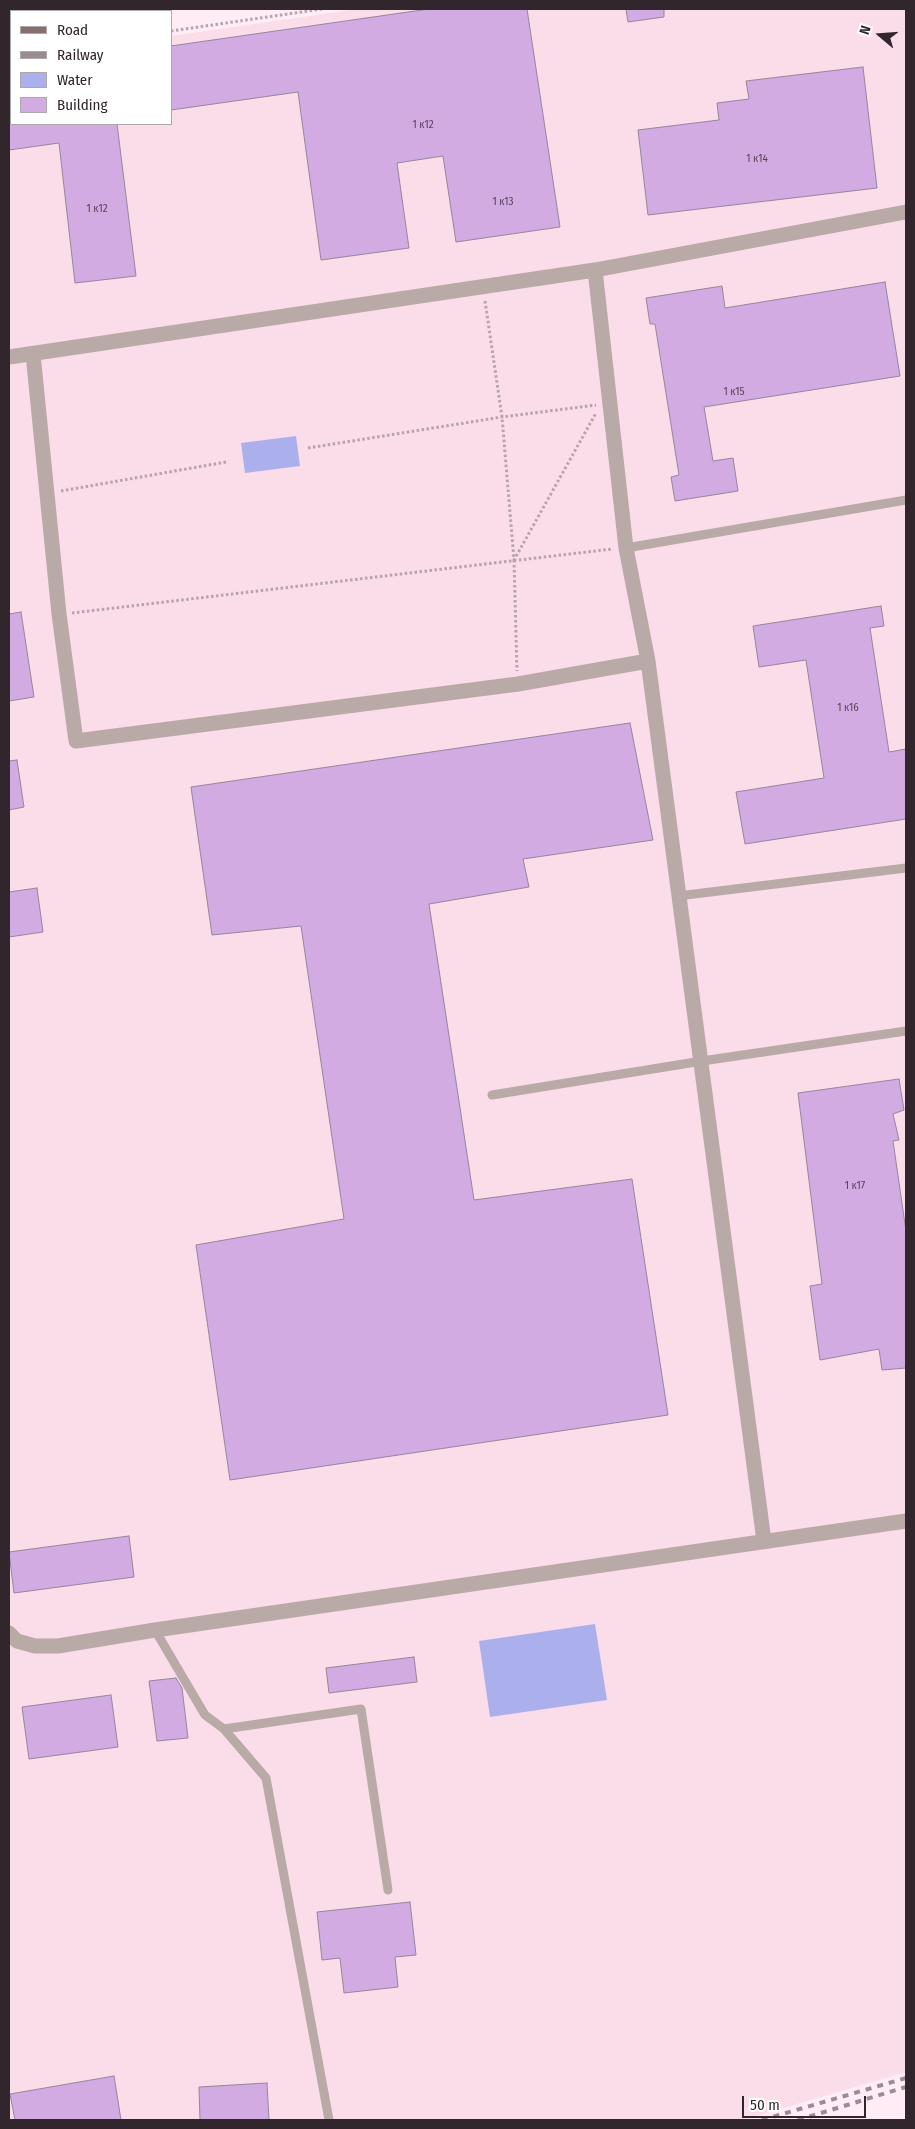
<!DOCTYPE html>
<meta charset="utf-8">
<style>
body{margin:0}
#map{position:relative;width:915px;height:2129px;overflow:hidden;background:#ffecf4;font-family:"Fira Sans Condensed",sans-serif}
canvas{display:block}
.frame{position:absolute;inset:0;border:10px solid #31262b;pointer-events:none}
.legend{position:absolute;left:10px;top:10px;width:162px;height:115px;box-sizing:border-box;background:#fff;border:1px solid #ada8aa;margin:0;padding:6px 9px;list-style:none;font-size:15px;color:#31262b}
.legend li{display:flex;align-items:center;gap:10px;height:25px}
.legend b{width:25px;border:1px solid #ada8aa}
.north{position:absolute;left:855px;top:10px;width:50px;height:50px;-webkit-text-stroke:4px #fff;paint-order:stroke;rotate:288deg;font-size:14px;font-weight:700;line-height:20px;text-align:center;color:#31262b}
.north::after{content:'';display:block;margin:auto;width:18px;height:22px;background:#31262b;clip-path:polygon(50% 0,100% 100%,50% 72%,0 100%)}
.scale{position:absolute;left:742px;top:2096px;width:124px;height:22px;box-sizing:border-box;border:2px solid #31262b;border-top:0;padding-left:6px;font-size:15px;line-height:18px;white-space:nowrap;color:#31262b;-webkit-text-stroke:4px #fff;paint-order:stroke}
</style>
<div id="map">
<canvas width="915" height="2129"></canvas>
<div class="frame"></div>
<ul class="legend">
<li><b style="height:6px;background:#886e6c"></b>Road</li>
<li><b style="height:6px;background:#9b8c92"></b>Railway</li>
<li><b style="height:14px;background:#abb0ed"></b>Water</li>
<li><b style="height:14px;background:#d1abe2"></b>Building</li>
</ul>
<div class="north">N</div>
<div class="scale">50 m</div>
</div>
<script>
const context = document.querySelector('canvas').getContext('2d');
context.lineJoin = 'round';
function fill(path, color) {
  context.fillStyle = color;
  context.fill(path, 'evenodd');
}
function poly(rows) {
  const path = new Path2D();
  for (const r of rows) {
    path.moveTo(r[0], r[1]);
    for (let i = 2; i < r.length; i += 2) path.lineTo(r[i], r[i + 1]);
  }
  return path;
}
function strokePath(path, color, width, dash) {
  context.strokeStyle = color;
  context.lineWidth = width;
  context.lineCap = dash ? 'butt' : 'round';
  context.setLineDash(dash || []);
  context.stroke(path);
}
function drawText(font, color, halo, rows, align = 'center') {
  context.font = font + ' "Fira Sans Condensed",sans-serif';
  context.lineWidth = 4.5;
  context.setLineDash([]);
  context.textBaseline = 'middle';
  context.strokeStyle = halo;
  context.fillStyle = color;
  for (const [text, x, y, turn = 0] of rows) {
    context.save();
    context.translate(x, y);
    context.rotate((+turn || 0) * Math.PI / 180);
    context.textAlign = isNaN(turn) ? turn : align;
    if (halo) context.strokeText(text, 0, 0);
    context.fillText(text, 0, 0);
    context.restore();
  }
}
const built = poly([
 [358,9,906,9,906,2072,742,2120,9,2120,9,59,11,59,11,124,171,124,171,36]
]);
const water = poly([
 [296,436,300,466,245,473,241,443],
 [595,1624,607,1700,490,1717,479,1641]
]);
const building = poly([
 [429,9,527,9,560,227,456,242,443,156,397,163,409,248,321,260,298,92,171,110,171,46,429,9],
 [626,9,664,9,664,17,628,22,626,9],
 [863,67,877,188,648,215,638,130,719,120,717,103,749,99,746,81,863,67],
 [9,124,117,124,136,276,75,283,59,143,9,150,9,124],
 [885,282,900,376,704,407,713,461,733,458,738,491,675,501,671,477,679,475,655,324,650,324,646,298,722,286,725,308,885,282],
 [881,606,884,626,870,628,889,752,906,749,906,819,745,844,736,792,824,778,806,660,759,667,753,626,881,606],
 [21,612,34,697,9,701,9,614,21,612],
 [630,723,653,840,523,859,529,887,429,904,474,1200,632,1179,668,1415,230,1480,196,1245,344,1219,301,926,212,935,191,787,630,723],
 [17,760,24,807,9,810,9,761,17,760],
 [37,888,43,932,9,937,9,892,37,888],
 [899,1079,904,1110,893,1114,899,1140,893,1141,906,1231,906,1368,882,1370,879,1349,820,1360,810,1286,822,1284,798,1093,899,1079],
 [129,1536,134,1577,14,1593,9,1552,129,1536],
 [414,1657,417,1682,329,1693,326,1668,414,1657],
 [176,1678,182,1688,188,1738,157,1741,149,1681,176,1678],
 [111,1695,118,1747,29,1759,22,1707,111,1695],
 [410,1902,416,1955,395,1957,398,1987,344,1993,340,1958,322,1960,317,1912,410,1902],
 [114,2076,121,2120,15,2120,10,2094,114,2076],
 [267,2083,269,2120,200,2120,199,2087,267,2083]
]);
const path = poly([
 [171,31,322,9],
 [9,54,11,54],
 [485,301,502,417,514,560,596,413],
 [308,448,502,417,596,405],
 [61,491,226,462],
 [514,560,517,671],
 [72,613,612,549]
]);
const service = poly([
 [626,548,906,500],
 [678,896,906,868],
 [492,1095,702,1061,906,1031],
 [155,1630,205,1715,224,1729,361,1709,388,1890],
 [224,1729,266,1778,329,2120]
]);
const minor = poly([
 [595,270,626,548,648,661,764,1541],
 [33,354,59,614,76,741,518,684,648,661],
 [9,357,595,270,906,212],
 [9,1633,17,1641,35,1646,58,1646,155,1630,906,1521]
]);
const primary = poly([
 [106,11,124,9],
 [9,25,11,24]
]);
const rail = poly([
 [762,2120,906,2078],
 [798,2120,906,2087]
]);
const numberNames = [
 ["1 к12",423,125],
 ["1 к14",757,159],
 ["1 к13",503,202],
 ["1 к12",97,209],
 ["1 к15",734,392],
 ["1 к16",848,708],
 ["1 к17",855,1186]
];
fill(built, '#fbdce9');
fill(water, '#abb0ed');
fill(building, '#d1abe2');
strokePath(building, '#96869d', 1);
strokePath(path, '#b5a5ab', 3, [2.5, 2.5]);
strokePath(service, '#b9aaa8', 9);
strokePath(minor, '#b9aaa8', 15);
strokePath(primary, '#886e6c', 15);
strokePath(rail, '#9b8c92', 4, [6, 6]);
drawText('11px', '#594759', null, numberNames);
</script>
